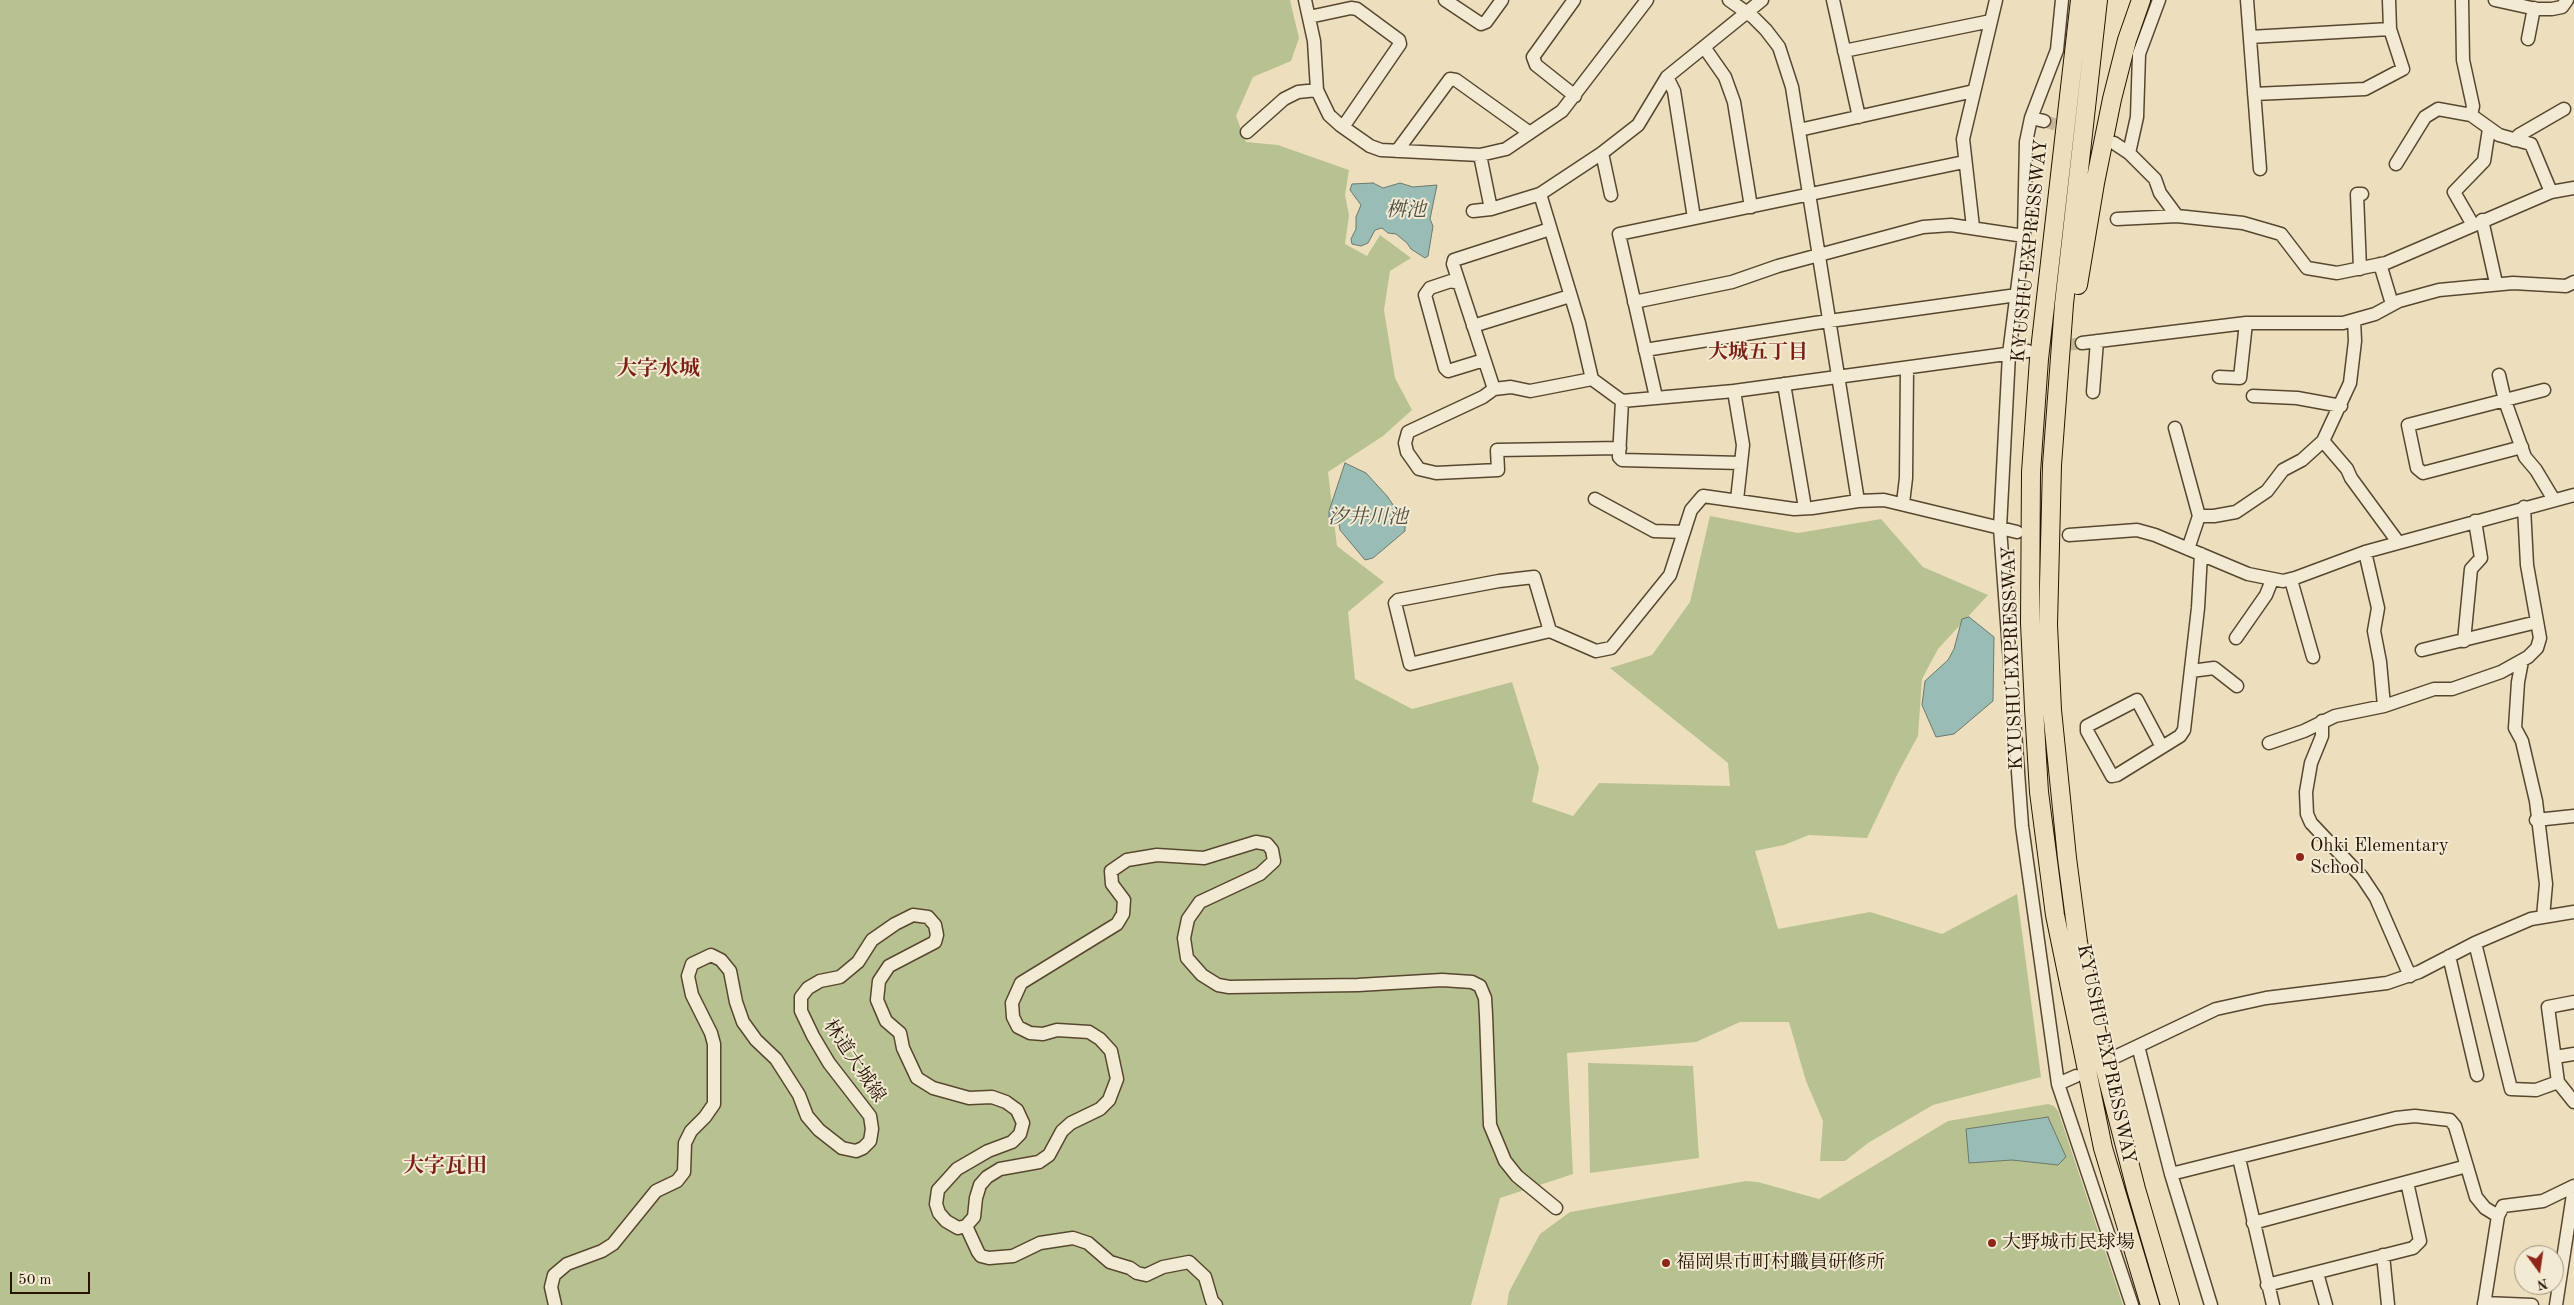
<!DOCTYPE html>
<meta charset="utf-8">
<style>
body{margin:0}
#map{position:relative;width:2574px;height:1305px;overflow:hidden;background:#eddfbd;font-family:"Old Standard TT",serif}
canvas{display:block}
.north{position:absolute;left:2514px;top:1245px;width:50px;height:50px;box-sizing:border-box;background:#f3ead4;border:1px solid #a19480;border-radius:50%;rotate:166deg;font-size:14px;font-weight:700;line-height:20px;text-align:center;color:#261401}
.north::after{content:'';display:block;margin:auto;width:18px;height:22px;background:#8f2418;clip-path:polygon(50% 0,100% 100%,50% 72%,0 100%)}
.scale{position:absolute;left:10px;top:1272px;width:80px;height:22px;box-sizing:border-box;border:2px solid #261401;border-top:0;padding-left:6px;font-size:15px;line-height:18px;white-space:nowrap;color:#261401;-webkit-text-stroke:4px #f3ead4;paint-order:stroke}
</style>
<div id="map">
<canvas width="2574" height="1305"></canvas>
<div class="north">N</div>
<div class="scale">50 m</div>
</div>
<script>
const context = document.querySelector('canvas').getContext('2d');
context.lineJoin = 'round';
function fill(path, color) {
  context.fillStyle = color;
  context.fill(path, 'evenodd');
}
function poly(rows) {
  const path = new Path2D();
  for (const r of rows) {
    path.moveTo(r[0], r[1]);
    for (let i = 2; i < r.length; i += 2) path.lineTo(r[i], r[i + 1]);
  }
  return path;
}
function strokePath(path, color, width, dash) {
  context.strokeStyle = color;
  context.lineWidth = width;
  context.lineCap = dash ? 'butt' : 'round';
  context.setLineDash(dash || []);
  context.stroke(path);
}
function drawText(font, color, halo, rows, align = 'center') {
  context.font = font + ' "Old Standard TT","Noto Serif JP",serif';
  context.lineWidth = 4;
  context.setLineDash([]);
  context.textBaseline = 'middle';
  context.strokeStyle = halo;
  context.fillStyle = color;
  for (const [text, x, y, turn = 0] of rows) {
    context.save();
    context.translate(x, y);
    context.rotate((+turn || 0) * Math.PI / 180);
    context.textAlign = isNaN(turn) ? turn : align;
    if (halo) context.strokeText(text, 0, 0);
    context.fillText(text, 0, 0);
    context.restore();
  }
}
const green = poly([
 [0,0,1290,0,1299,38,1291,61,1253,77,1236,116,1246,142,1278,145,1349,170,1345,195,1349,215,1345,244,1367,256,1380,235,1411,258,1390,271,1384,310,1395,378,1412,410,1383,436,1328,472,1337,546,1384,582,1348,612,1355,679,1412,709,1512,682,1539,768,1532,802,1573,816,1599,783,1730,786,1728,763,1610,668,1652,655,1690,602,1710,516,1798,533,1881,519,1923,567,1988,595,1938,649,1922,679,1918,736,1898,773,1867,838,1809,835,1784,845,1755,851,1778,929,1870,912,1942,934,2017,894,2041,1077,1933,1105,1868,1143,1845,1161,1820,1161,1823,1121,1806,1081,1789,1022,1740,1022,1696,1042,1567,1053,1573,1174,1500,1198,1471,1305,0,1305],
 [1588,1063,1693,1066,1699,1158,1590,1173],
 [2048,1104,2054,1106,2058,1111,2123,1305,1507,1305,1509,1292,1540,1234,1570,1212,1746,1181,1758,1182,1819,1199,1948,1121]
]);
const water = poly([
 [1373,183,1383,188,1400,183,1413,187,1437,185,1430,219,1433,226,1428,256,1425,258,1411,249,1407,243,1396,234,1388,233,1382,228,1375,230,1368,243,1361,246,1352,244,1351,239,1356,229,1356,217,1361,205,1350,190,1352,184,1373,183],
 [1345,463,1366,473,1387,496,1405,522,1405,531,1373,558,1365,560,1340,530,1339,524,1329,520,1329,511,1345,463],
 [1969,617,1994,637,1993,701,1954,734,1936,737,1922,705,1925,681,1948,660,1954,649,1962,619,1969,617],
 [2048,1117,2066,1157,2058,1165,2012,1160,1969,1163,1966,1129,2048,1117]
]);
const minorTunnel = poly([
 [2044,121,2111,142],
 [2033,350,2082,343]
]);
const minor = poly([
 [1305,0,1314,41,1317,90,1329,115,1340,125,1370,146,1381,150,1480,155,1506,149,1562,111,1647,0],
 [1445,0,1481,24,1486,22,1502,0],
 [1574,0,1533,57,1536,65,1575,96],
 [1729,0,1753,17,1766,30,1779,47,1792,87,1858,501],
 [1833,0,1859,117],
 [2062,0,2057,50,2031,118,2026,142,2024,236,2009,354,2000,528,2022,826,2058,1084,2132,1305],
 [2247,0,2260,169],
 [2462,0,2463,60,2473,106,2471,115],
 [2495,0,2536,9,2552,9,2562,7,2567,0],
 [1309,17,1351,8,1357,9,1399,40,1400,44,1343,127],
 [2250,37,2390,29],
 [2528,39,2534,8],
 [1704,47,1725,77,1734,102,1751,207],
 [1844,51,1991,21],
 [1667,77,1674,91,1694,218],
 [2254,94,2365,89,2403,69,2390,29,2389,0],
 [2031,118,2044,121],
 [1799,130,1974,91],
 [1247,132,1284,99,1298,92,1317,90],
 [2514,140,2519,135,2564,109],
 [2114,143,2129,153,2155,179,2160,193,2177,216,2243,223,2281,234,2307,268,2337,273,2386,263,2551,192,2574,188],
 [1397,151,1450,79,1456,80,1530,133],
 [1602,153,1611,195],
 [2129,153,2137,117,2139,54,2159,0],
 [1480,155,1491,209],
 [2396,164,2425,117,2438,109,2471,115,2499,135,2531,144,2551,192],
 [1540,194,1579,323,1592,379,1622,401,1734,391,2028,351],
 [1473,211,1491,209,1540,194,1602,153,1638,125,1667,77,1762,0],
 [2117,219,2177,216],
 [2482,220,2496,283],
 [2473,225,2454,192,2484,161,2489,129],
 [1973,227,1963,139,1996,0],
 [2380,264,2392,304],
 [2360,269,2357,194,2362,194],
 [1458,283,1451,281,1430,288,1425,295,1445,368,1448,371,1484,360],
 [1634,302,1732,282,1778,266,1923,227,1951,225,2024,236],
 [1473,326,1570,296],
 [2082,343,2246,323,2343,323,2375,314,2399,301,2439,290,2513,283,2566,286,2574,282],
 [1645,350,1815,323,2017,295],
 [2499,375,2505,401,2525,457,2536,470,2554,500],
 [2219,377,2240,378,2246,323],
 [1592,379,1530,391,1511,387,1494,389,1483,397,1408,432,1405,443,1407,452,1419,469,1436,473,1498,470,1497,450,1620,448],
 [1784,384,1805,508],
 [1494,389,1453,264,1454,260,1550,229],
 [1734,391,1743,445,1737,500],
 [2093,392,2097,341],
 [2253,396,2297,398,2341,406],
 [1656,397,1619,234,1964,162],
 [1622,401,1619,457,1622,460,1741,463],
 [2175,428,2199,516,2188,549],
 [2323,441,2347,469,2351,478,2398,542],
 [2522,447,2423,473,2417,468,2408,425,2544,390],
 [1595,499,1654,531,1684,532],
 [1903,503,1906,478,1907,368],
 [2199,516,2214,516,2236,512,2267,491,2283,470,2302,460,2323,441,2350,383,2355,341,2354,320],
 [2069,535,2137,530,2155,535,2248,574,2283,581,2295,578,2365,552,2574,495],
 [2365,552,2378,608,2374,631,2380,662,2384,706],
 [2291,580,2313,657],
 [1550,631,1534,577,1499,581,1398,600,1395,603,1410,664,1550,631,1596,651,1611,648,1670,575,1691,510,1703,496,1794,509,1812,508,1858,501,1884,500,2017,532],
 [2236,638,2266,595,2272,580],
 [2464,641,2471,569,2481,558,2475,521],
 [2422,650,2537,622],
 [2522,661,2518,682,2515,728,2522,741,2536,801,2546,884,2543,917],
 [2191,671,2214,668,2237,686],
 [2322,721,2322,736,2311,763,2306,792,2307,814,2311,823,2362,877,2376,898,2410,976],
 [2269,743,2304,731,2335,716,2384,706,2434,689,2452,689,2501,672,2528,657,2537,648,2540,638,2527,565,2524,507],
 [2162,747,2137,700,2087,726,2087,731,2112,776,2117,775,2180,736,2184,730,2198,608,2201,554],
 [2536,820,2574,816],
 [2475,943,2511,1089,2536,1090,2558,1082],
 [2449,956,2477,1075],
 [2574,1002,2548,1007,2558,1082,2574,1102],
 [2138,1046,2171,1174,2211,1305],
 [2117,1056,2216,1009,2266,998,2387,983,2419,972,2475,943,2531,919,2574,912],
 [2555,1057,2574,1054],
 [2058,1084,2076,1076],
 [2239,1158,2273,1305],
 [2171,1174,2396,1118,2415,1116,2450,1120,2455,1126,2476,1197,2485,1208,2498,1216],
 [2253,1223,2467,1166],
 [966,1226,978,1252,981,1256,989,1258,1013,1256,1040,1243,1073,1238,1088,1243,1110,1262,1130,1268,1137,1273,1146,1275,1163,1267,1189,1262,1205,1277,1212,1301,1216,1305],
 [2383,1255,2388,1305],
 [2317,1273,2326,1305],
 [2267,1285,2413,1248,2420,1241,2407,1182],
 [2484,1303,2532,1305],
 [555,1305,551,1287,554,1275,567,1264,602,1251,613,1244,656,1191,677,1181,684,1172,685,1143,691,1131,705,1117,714,1104,714,1044,711,1033,692,995,688,976,692,964,711,955,721,960,730,971,736,1002,743,1022,756,1040,776,1059,799,1095,807,1116,819,1130,842,1148,856,1151,863,1148,870,1141,872,1129,870,1116,829,1063,813,1036,801,1011,801,997,808,988,820,981,840,977,858,962,872,940,895,924,913,915,928,917,935,925,937,935,935,942,889,966,879,981,877,1000,886,1021,900,1033,903,1048,917,1078,933,1088,969,1098,992,1097,1006,1102,1017,1110,1023,1123,1020,1134,1012,1142,988,1151,957,1169,938,1190,936,1204,939,1213,946,1221,958,1228,966,1226,974,1217,976,1198,980,1185,987,1177,1000,1169,1039,1162,1049,1155,1062,1131,1071,1123,1100,1109,1109,1100,1117,1079,1111,1051,1100,1039,1089,1032,1057,1030,1043,1034,1030,1033,1018,1027,1013,1017,1012,1003,1021,983,1117,924,1123,914,1124,900,1112,884,1111,871,1127,860,1157,855,1204,858,1256,842,1267,844,1272,850,1274,861,1260,874,1200,902,1188,919,1184,938,1187,958,1202,975,1218,985,1229,987,1358,985,1442,980,1472,982,1480,986,1485,998,1486,1015,1490,1125,1505,1161,1517,1176,1556,1208],
 [2484,1305,2498,1216,2503,1206,2543,1201,2574,1186],
 [2556,1305,2574,1188]
]);
const highway = poly([
 [2080,0,2039,359,2031,472,2030,623,2034,708,2039,792,2055,915,2103,1148,2150,1305],
 [2098,0,2064,304,2052,465,2048,625,2052,710,2067,858,2078,942,2101,1053,2136,1189,2170,1305],
 [2078,285,2095,183,2112,99,2127,40,2141,0]
]);
const markers = [
 [2300,857,5,"#8f2418"],
 [1992,1243,5,"#8f2418"],
 [1666,1263,5,"#8f2418"]
];
const streetNames = [
 ["KYUSHU EXPRESSWAY",2030,251,-84],
 ["KYUSHU EXPRESSWAY",2013,658,-92],
 ["KYUSHU EXPRESSWAY",2106,1054,78],
 ["林道大城線",854,1061,56]
];
const poiNames = [
 ["Ohki Elementary",2310,846],
 ["School",2310,868],
 ["大野城市民球場",2002,1243],
 ["福岡県市町村職員研修所",1676,1263]
];
const waterNames = [
 ["桝池",1406,211],
 ["汐井川池",1368,518]
];
const neighbourhoodNames = [
 ["大城五丁目",1758,353]
];
const quarterNames = [
 ["大字水城",658,369],
 ["大字瓦田",445,1166]
];
fill(green, '#b8c291');
fill(water, '#99bcb5');
strokePath(water, '#6b796d', 1);
strokePath(minorTunnel, '#c5b697', 12, [12, 6]);
strokePath(minor, '#584730', 15);
strokePath(highway, '#261401', 20);
strokePath(minor, '#f3ead4', 12);
strokePath(highway, '#eddfbd', 18);
for (const [x, y, r, color] of markers) {
  const dot = new Path2D();
  dot.arc(x, y, r, 0, 2 * Math.PI);
  context.fillStyle = color;
  context.fill(dot);
  strokePath(dot, '#f3ead4', 2);
}
drawText('19px', '#261401', '#f3ead4', streetNames);
drawText('19px', '#261401', '#f3ead4', poiNames, 'left');
drawText('italic 20px', '#4e4f40', '#f3ead4', waterNames);
drawText('bold 20px', '#7a1f14', '#f3ead4', neighbourhoodNames);
drawText('bold 21px', '#7a1f14', '#f3ead4', quarterNames);
</script>
